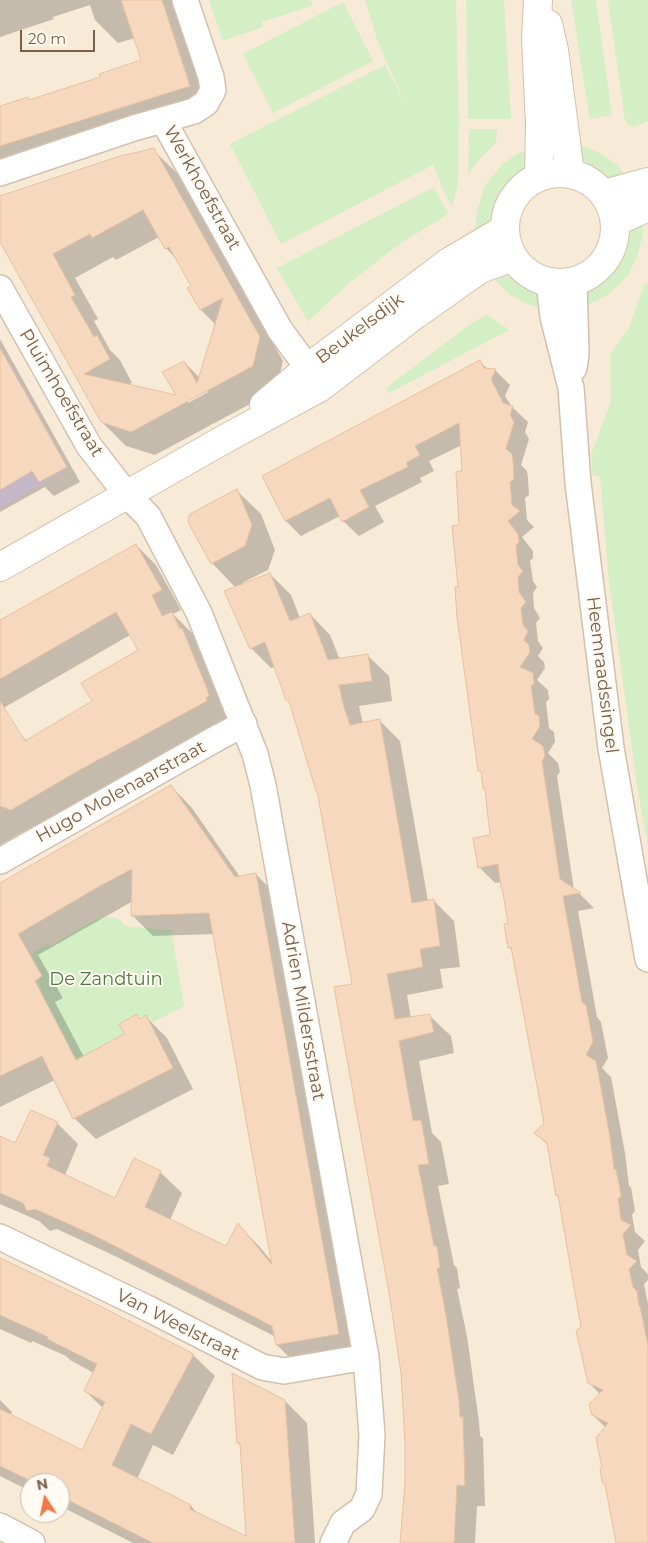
<!DOCTYPE html>
<style>
body{margin:0}
#map{position:relative;width:648px;height:1543px;overflow:hidden;background:#fef8ea;font-family:Montserrat,sans-serif}
canvas{display:block}
.north{position:absolute;left:20px;top:1473px;width:50px;height:50px;box-sizing:border-box;background:#fffbf2;border:1px solid #cbbdaf;border-radius:50%;rotate:349deg;font-size:14px;font-weight:700;line-height:20px;text-align:center;color:#7c5f4a}
.north::after{content:'';display:block;margin:auto;width:18px;height:22px;background:#f17746;clip-path:polygon(50% 0,100% 100%,50% 72%,0 100%)}
.scale{position:absolute;left:20px;top:30px;width:75px;height:22px;box-sizing:border-box;border:2px solid #7c5f4a;border-top:0;padding-left:6px;font-size:15px;line-height:18px;white-space:nowrap;color:#7c5f4a;-webkit-text-stroke:4px #fffbf2;paint-order:stroke}
</style>
<div id="map">
<canvas width="648" height="1543"></canvas>
<div class="north">N</div>
<div class="scale">20 m</div>
</div>
<script>
const context = document.querySelector('canvas').getContext('2d');
context.lineJoin = 'round';
function fill(path, color) {
  context.fillStyle = color;
  context.fill(path, 'evenodd');
}
function poly(rows) {
  const path = new Path2D();
  for (const r of rows) {
    if (r.length === 3) {
      path.moveTo(r[0] + r[2], r[1]);
      path.arc(r[0], r[1], r[2], 0, 2 * Math.PI);
      continue;
    }
    path.moveTo(r[0], r[1]);
    for (let i = 2; i < r.length; i += 2) path.lineTo(r[i], r[i + 1]);
  }
  return path;
}
function strokePath(path, color, width, dash) {
  context.strokeStyle = color;
  context.lineWidth = width;
  context.lineCap = dash ? 'butt' : 'round';
  context.setLineDash(dash || []);
  context.stroke(path);
}
function drawText(font, color, halo, rows, align = 'center') {
  context.font = font + ' Montserrat,sans-serif';
  context.lineWidth = 4;
  context.setLineDash([]);
  context.textBaseline = 'middle';
  context.strokeStyle = halo;
  context.fillStyle = color;
  for (const [text, x, y, turn = 0] of rows) {
    context.save();
    context.translate(x, y);
    context.rotate((+turn || 0) * Math.PI / 180);
    context.textAlign = isNaN(turn) ? turn : align;
    if (halo) context.strokeText(text, 0, 0);
    context.fillText(text, 0, 0);
    context.restore();
  }
}
const residential = poly([
 [0,0,648,0,648,1543,0,1543],
 [30,1483,60,1483,60,1513,30,1513]
]);
const education = poly([
 [0,345,69,468,0,508]
]);
const green = poly([
 [209,0,311,0,312,6,262,22,263,27,223,41],
 [365,0,456,0,459,119,458,184,452,207,440,184,441,183,433,165,281,244,230,144,385,65,407,108,378,42],
 [466,0,504,0,511,119,468,119],
 [571,0,596,0,612,115,590,119],
 [608,0,648,0,648,121,634,127,628,124,625,120],
 [343,2,373,61,273,113,243,54],
 [469,129,497,129,496,143,484,154,468,174],
 [580,145,602,154,618,166,628,178,611,179,595,172,583,159,579,151],
 [532,147,526,166,510,184,502,195,491,220,486,226,475,233,477,210,483,192,487,183,502,165,517,154],
 [434,187,448,214,398,245,349,283,308,321,277,268],
 [643,223,643,234,638,254,628,275,609,294,586,306,585,299,588,292,610,268,628,234,634,227],
 [501,275,515,278,528,285,540,298,542,309,527,304,509,294,492,277],
 [648,283,648,846,637,785,609,581,600,477,593,476,591,455,611,401,610,355,629,328,644,285],
 [487,315,509,330,389,393,385,389,469,325],
 [109,917,120,919,123,924,130,927,171,930,184,1006,124,1037,122,1035,101,1046,105,1055,80,1068,42,993,39,979,43,976,31,954,48,944,50,946,97,919]
]);
const shadow = poly([
 [0,0,176,0,212,109,0,179,0,108,30,101,102,78,143,61,135,38,118,43,95,20,90,5,53,17,54,19,0,37],
 [153,150,177,173,283,361,276,390,155,455,126,446,102,422,0,239,0,198],
 [159,237,166,248,179,262,193,286,201,310,216,325,200,378,184,362,179,397,127,385,132,383,120,360,110,350,94,321,98,319,75,278,113,257,116,260],
 [207,390,208,392,188,403,188,400],
 [0,339,80,482,54,496,45,487,0,512],
 [480,362,488,369,495,370,510,385,505,396,512,407,528,422,525,432,529,439,521,465,527,471,528,478,529,495,525,498,527,520,534,527,522,537,533,551,533,558,530,561,533,581,537,587,533,593,534,608,540,618,536,623,538,641,543,648,538,656,544,662,545,668,537,680,548,690,549,699,546,702,549,728,554,732,555,742,548,753,558,763,560,772,557,776,574,890,580,894,594,908,578,911,597,1017,601,1022,608,1058,602,1068,611,1077,625,1153,629,1186,631,1187,635,1211,632,1215,635,1232,645,1241,638,1250,641,1267,648,1274,648,1280,644,1284,648,1304,648,1543,617,1543,603,1469,606,1428,593,1415,600,1394,589,1383,582,1327,560,1198,557,1195,549,1146,536,1133,545,1124,513,951,509,947,509,924,501,882,495,883,479,867,492,836,486,790,482,773,480,770,459,588,464,473,462,445,429,461,434,471,420,478,422,482,375,506,384,522,359,536,343,521,340,516,301,536,286,521,264,477],
 [237,491,261,514,275,550,268,570,242,583,243,585,270,574,291,595,300,618,310,614,330,635,340,660,368,656,389,676,392,701,359,706,363,724,380,721,400,741,428,901,433,900,454,921,460,967,440,969,443,988,407,995,411,1018,430,1016,451,1036,454,1053,419,1061,432,1133,441,1142,449,1184,438,1186,454,1265,457,1268,460,1288,457,1289,467,1336,479,1422,480,1436,483,1438,485,1506,477,1506,475,1543,401,1543,406,1483,406,1442,402,1373,353,985,319,793,317,791,291,703,287,699,275,667,271,668,251,648,236,588,212,563],
 [136,545,156,565,181,610,173,614,192,633,206,661,228,716,225,718,226,721,123,777,121,777,32,829,30,828,0,845,0,743,18,732,27,741,94,702,139,651,130,635,0,710,0,621],
 [171,786,192,808,240,877,256,874,277,896,360,1355,298,1366,277,1345,276,1337,117,1257,57,1229,50,1231,39,1221,0,1204,0,1138,16,1144,57,1123,78,1144,65,1175,115,1200,160,1172,182,1193,170,1220,226,1247,238,1225,259,1246,273,1263,214,934,153,936,132,915,133,901,38,955,63,998,55,1002,84,1057,126,1035,137,1016,141,1019,146,1017,167,1038,193,1089,96,1139,74,1118,55,1080,0,1107,0,884],
 [0,1260,193,1355,215,1376,173,1455,153,1445,137,1479,191,1506,198,1514,248,1538,241,1446,238,1443,285,1401,307,1423,315,1543,133,1543,60,1506,60,1483,30,1483,30,1491,0,1476,0,1400,12,1412,10,1416,83,1452,103,1408,85,1391,94,1373,70,1360,66,1356,32,1341,31,1343,29,1342,0,1329]
]);
const building = poly([
 [121,0,162,0,190,86,0,146,0,106,28,97,29,100,100,77,99,74,141,60,121,0],
 [154,148,260,337,253,366,131,432,101,422,0,242,0,196,126,154,126,155,154,148],
 [143,210,165,249,169,247,191,286,187,288,200,310,223,298,197,383,184,361,162,372,176,395,84,374,110,359,97,335,94,337,71,297,75,295,53,254,90,234,92,238,143,210],
 [0,348,67,467,39,482,32,471,0,490,0,348],
 [480,360,484,368,496,369,491,379,503,403,513,406,510,415,514,422,506,449,512,454,513,461,514,479,510,482,512,505,520,511,508,521,518,534,519,542,516,545,518,565,523,571,518,577,519,592,526,602,521,608,523,625,528,631,524,640,529,645,530,652,520,667,533,673,534,683,531,686,535,714,539,716,540,726,532,739,543,746,545,756,542,761,560,879,581,893,563,896,582,1002,586,1005,593,1042,586,1055,596,1061,610,1137,614,1169,616,1170,620,1189,621,1196,618,1199,621,1220,631,1225,623,1234,627,1255,637,1261,629,1269,633,1287,637,1291,639,1306,640,1306,648,1346,648,1543,616,1543,605,1484,602,1482,600,1468,602,1468,596,1438,608,1423,592,1415,589,1404,603,1390,588,1383,576,1331,581,1327,558,1195,556,1196,547,1143,534,1133,544,1123,511,947,508,948,504,924,508,923,502,888,501,888,498,864,478,868,473,838,490,835,485,789,483,789,481,771,478,771,457,617,455,587,458,587,452,526,459,525,456,472,462,471,459,423,415,446,420,455,406,463,408,467,360,490,369,507,342,522,330,498,285,521,262,476,480,360],
 [237,489,252,525,245,546,211,564,188,522,190,514,237,489],
 [136,544,162,590,152,595,162,616,172,612,180,629,182,628,206,686,209,696,206,698,207,701,102,758,101,758,84,768,83,768,11,810,0,806,0,701,25,741,92,701,81,683,138,650,116,612,0,679,0,620,136,544],
 [270,573,290,621,310,613,328,660,368,654,372,681,339,685,344,707,350,725,380,719,412,903,434,899,440,946,420,949,423,967,387,974,395,1019,430,1014,434,1032,399,1041,413,1121,421,1120,429,1164,418,1165,434,1246,437,1246,440,1268,437,1268,446,1315,459,1401,460,1417,463,1417,465,1486,457,1485,454,1543,400,1543,405,1483,405,1442,401,1373,390,1298,334,987,352,984,317,791,316,791,289,701,286,700,265,642,250,649,224,591,270,573],
 [171,785,235,877,256,873,339,1334,276,1345,272,1326,95,1236,35,1209,27,1211,23,1203,0,1193,0,1136,15,1143,31,1110,58,1122,43,1155,50,1158,47,1166,115,1198,134,1158,161,1171,145,1207,226,1246,238,1223,272,1265,209,913,131,916,132,869,98,887,18,934,42,976,35,981,76,1060,124,1034,119,1024,137,1014,140,1019,146,1015,173,1068,73,1119,42,1056,0,1076,0,883,171,785],
 [0,1258,86,1299,194,1354,151,1434,131,1424,112,1465,191,1505,190,1509,246,1536,240,1443,237,1443,232,1373,285,1400,295,1543,153,1543,60,1496,60,1483,35,1483,0,1466,0,1409,82,1450,105,1402,84,1391,97,1364,47,1339,48,1337,0,1315,0,1258]
]);
const minor = poly([
 [163,120,280,330,308,368,318,386],
 [0,173,134,128,194,111,206,103,213,90,211,77,185,0],
 [574,281,576,354,574,368],
 [549,282,553,317,571,388,578,483,611,748,648,959],
 [0,288,89,446,127,495,148,516,199,613,255,754,263,785,366,1357,372,1435,369,1494,362,1509,343,1523,333,1543],
 [0,861,219,737,244,724],
 [0,1237,149,1309,262,1367,284,1371,366,1357],
 [0,1526,32,1543]
]);
const tertiary = poly([
 [538,0,536,39,540,125,539,177],
 [548,24,554,50,570,173]
]);
const secondary = poly([
 [560,228,55],
 [604,194,648,182],
 [615,222,648,207],
 [264,405,308,368,449,262,505,229],
 [0,567,223,440,319,388,412,317,480,269,513,257]
]);
const streetNames = [
 ["Werkhoefstraat",202,188,61],
 ["Beukelsdijk",360,329,-37],
 ["Pluimhoefstraat",61,393,59],
 ["Heemraadssingel",602,675,83],
 ["Hugo Molenaarstraat",121,792,-29],
 ["Adrien Mildersstraat",303,1011,80],
 ["Van Weelstraat",178,1325,27]
];
const parkNames = [
 ["De Zandtuin",106,980]
];
fill(residential, '#f7ead7');
fill(education, '#f5e6fb');
fill(green, '#d4eec6');
fill(shadow, '#0003');
fill(building, '#f6d8bf');
strokePath(building, '#eac09e', 1);
strokePath(minor, '#d3c0ad', 28);
strokePath(tertiary, '#d3c0ad', 30);
strokePath(secondary, '#d6c1ab', 30);
strokePath(minor, '#fff', 25);
strokePath(tertiary, '#fff', 28);
strokePath(secondary, '#fff', 28);
drawText('18px', '#7c5f4a', '#fffbf2', streetNames);
drawText('18px', '#4c7d3d', '#fffbf2', parkNames);
</script>
